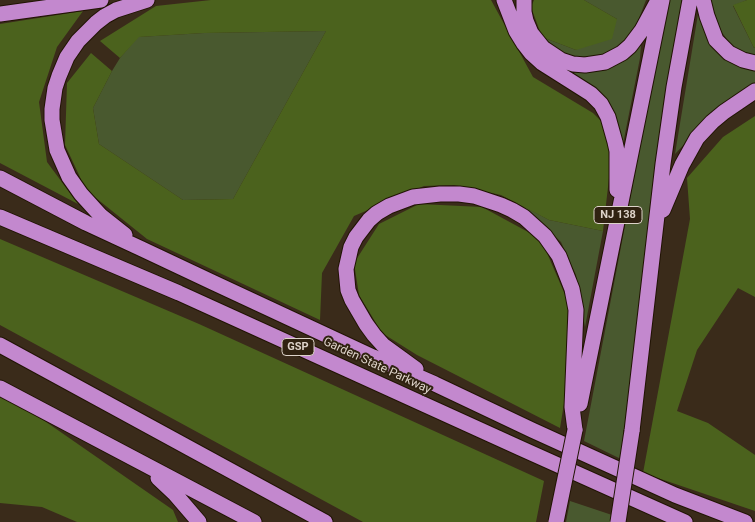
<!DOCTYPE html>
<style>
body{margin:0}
canvas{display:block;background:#3a2b1a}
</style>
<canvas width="755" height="522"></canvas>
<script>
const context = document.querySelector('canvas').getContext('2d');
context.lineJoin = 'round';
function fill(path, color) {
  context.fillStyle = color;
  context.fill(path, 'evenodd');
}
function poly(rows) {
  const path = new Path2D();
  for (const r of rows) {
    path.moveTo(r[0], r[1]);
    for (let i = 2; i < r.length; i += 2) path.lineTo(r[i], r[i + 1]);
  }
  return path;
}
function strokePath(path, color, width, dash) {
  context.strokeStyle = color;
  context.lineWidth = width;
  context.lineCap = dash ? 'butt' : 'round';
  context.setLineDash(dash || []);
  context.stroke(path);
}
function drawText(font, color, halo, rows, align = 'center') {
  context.font = font + ' Roboto,sans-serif';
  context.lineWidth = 4;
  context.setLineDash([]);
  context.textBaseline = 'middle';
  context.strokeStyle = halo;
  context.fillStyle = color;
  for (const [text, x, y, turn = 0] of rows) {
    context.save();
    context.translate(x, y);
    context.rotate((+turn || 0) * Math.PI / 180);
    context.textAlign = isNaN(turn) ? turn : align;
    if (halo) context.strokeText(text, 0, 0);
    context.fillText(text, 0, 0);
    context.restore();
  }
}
const green = poly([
 [584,0,646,0,635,29,620,49,597,59,567,55,542,37,576,50,617,19],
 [668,0,686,0,623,460,584,441],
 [710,0,747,0,733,6,754,48,755,47,755,57,734,49,721,31],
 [699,8,707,39,725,57,755,68,755,84,714,113,675,154],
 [326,31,233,199,183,200,99,144,93,108,112,71,120,58,138,37,204,33],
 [640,45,641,45,640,58,623,144,617,128,559,67],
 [523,206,549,220,603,231,585,327,576,275,561,242],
 [570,501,612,515,610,522,566,522]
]);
const forest = poly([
 [211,0,491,0,533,77,593,113,614,134,603,231,549,220,501,195,454,185,424,186,354,216,322,273,320,320,147,239,86,190,65,145,67,83,91,53,112,71,93,108,99,144,183,200,233,199,326,31,204,33,139,37,120,58,100,41,156,6],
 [534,0,584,0,617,19,612,39,576,50,542,37,531,7],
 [747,0,755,0,755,47,754,48,733,5],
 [83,11,57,47,39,102,47,162,78,204,0,163,0,24],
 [755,116,755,297,738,288,697,350,677,411,708,423,755,455,755,511,643,473,690,219,687,178,723,137],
 [419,204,482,207,541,239,569,304,571,361,560,428,417,355,382,333,359,295,354,263,379,224],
 [0,239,199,324,544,481,536,522,363,522,0,325],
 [0,390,173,510,178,522,77,522,42,507,0,503]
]);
const highway = poly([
 [504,0,516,31,524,44,531,53,542,63,591,94,601,104,608,117,615,142,617,151,617,190],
 [524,0,524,12,526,21,531,33,543,48,561,60,573,64,585,65,605,62,622,53,630,46,642,30,656,4],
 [703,0,707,16,716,40,729,53,743,60,755,63],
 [0,14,101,0],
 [0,178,86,223,142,249,212,282,373,357,435,384,532,430,675,495,745,522],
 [663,210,682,165,697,138,712,122,724,112,755,91],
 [0,217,179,293,520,448,685,522],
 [125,235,101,216,81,194,69,177,57,150,52,120,52,109,55,88,59,76,67,57,78,41,96,23,105,16,116,10,147,0],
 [0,345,325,522],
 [416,369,383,345,374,335,366,324,352,300,348,290,346,269,351,247,356,237,369,220,377,213,389,206,413,197,440,194,459,194,474,196,501,205,512,210,524,217,545,236,559,256,572,289,576,310,572,407,575,430],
 [0,388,254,522],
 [580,404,662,0],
 [632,431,663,164,674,87,690,0],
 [158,478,175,494,199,522]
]);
const highwayBridge = poly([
 [556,522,575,430],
 [618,522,632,431]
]);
const shields = [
 [618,215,48],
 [298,347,32]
];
const shieldNames = [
 ["NJ 138",618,215],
 ["GSP",298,347]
];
const streetNames = [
 ["Garden State Parkway",377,366,25]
];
fill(green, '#49592f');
fill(forest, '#4b621d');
strokePath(highway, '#211304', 17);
strokePath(highway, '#c388ce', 15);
strokePath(highwayBridge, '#211304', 17, []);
strokePath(highwayBridge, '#c388ce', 15);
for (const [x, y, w] of shields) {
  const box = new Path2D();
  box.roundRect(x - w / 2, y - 8.5, w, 17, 4);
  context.fillStyle = '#302211';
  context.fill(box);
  strokePath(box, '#ddd3c9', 1);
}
drawText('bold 11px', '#ddd3c9', null, shieldNames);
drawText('12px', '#ddd3c9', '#302211', streetNames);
</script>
